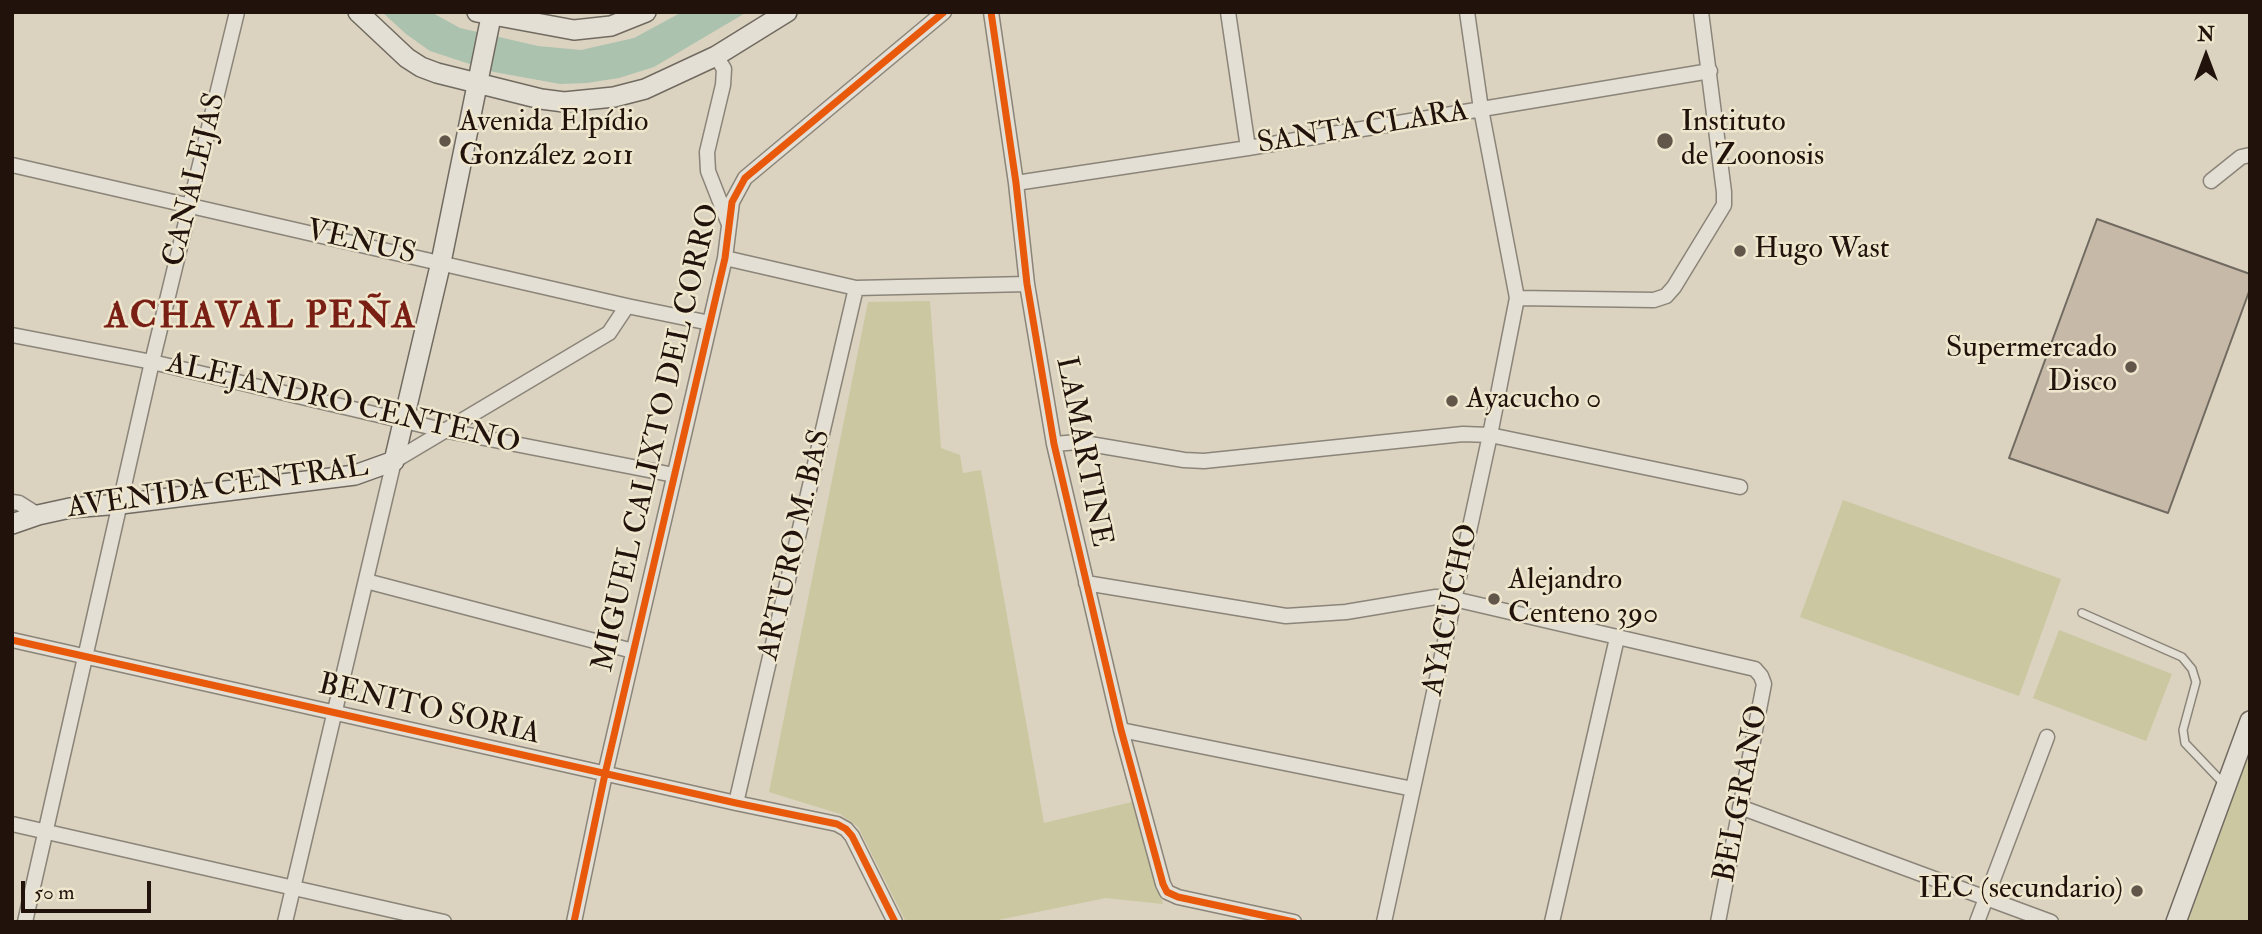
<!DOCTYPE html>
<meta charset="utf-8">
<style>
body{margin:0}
#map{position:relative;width:2262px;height:934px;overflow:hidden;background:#dbd3bf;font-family:"IM FELL Double Pica",serif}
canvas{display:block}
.frame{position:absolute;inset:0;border:14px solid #21130c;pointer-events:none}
.north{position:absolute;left:2171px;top:21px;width:70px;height:70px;-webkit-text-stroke:5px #efe6ce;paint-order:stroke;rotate:0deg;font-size:19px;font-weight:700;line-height:28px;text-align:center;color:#21130c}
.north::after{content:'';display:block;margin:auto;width:24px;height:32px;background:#21130c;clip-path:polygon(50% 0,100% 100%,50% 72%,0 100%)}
.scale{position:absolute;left:21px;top:881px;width:130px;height:32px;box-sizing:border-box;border:4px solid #21130c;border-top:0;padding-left:9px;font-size:21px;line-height:24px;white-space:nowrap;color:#21130c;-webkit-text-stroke:5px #efe6ce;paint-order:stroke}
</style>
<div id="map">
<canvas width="2262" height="934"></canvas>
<div class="frame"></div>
<div class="north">N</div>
<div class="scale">50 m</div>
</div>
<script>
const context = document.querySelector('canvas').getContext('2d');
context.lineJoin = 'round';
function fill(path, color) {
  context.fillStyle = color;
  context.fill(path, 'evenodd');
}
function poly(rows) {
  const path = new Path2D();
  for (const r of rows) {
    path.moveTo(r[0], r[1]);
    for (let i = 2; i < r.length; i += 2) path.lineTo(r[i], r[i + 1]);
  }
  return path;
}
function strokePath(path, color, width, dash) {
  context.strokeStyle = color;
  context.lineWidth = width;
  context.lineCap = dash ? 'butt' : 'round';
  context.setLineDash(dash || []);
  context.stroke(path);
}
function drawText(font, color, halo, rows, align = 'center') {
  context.font = font + ' "IM FELL Double Pica",serif';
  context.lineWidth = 5;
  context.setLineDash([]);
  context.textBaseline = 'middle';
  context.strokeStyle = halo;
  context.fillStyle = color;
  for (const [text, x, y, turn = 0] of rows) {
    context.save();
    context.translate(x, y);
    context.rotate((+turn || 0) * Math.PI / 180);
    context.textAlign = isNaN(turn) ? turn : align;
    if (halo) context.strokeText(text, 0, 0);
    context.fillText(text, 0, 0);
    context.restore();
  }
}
const green = poly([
 [930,301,941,448,960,455,963,473,981,470,1044,823,1136,801,1163,904,1106,898,988,922,906,922,858,827,840,814,769,792,868,302],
 [1843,500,2061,579,2019,696,1800,617],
 [2059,630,2172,674,2146,741,2033,698],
 [2250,721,2250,922,2176,922]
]);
const water = poly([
 [382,12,431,12,460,28,538,46,581,50,634,38,682,12,747,12,654,67,619,78,587,83,560,84,494,72,430,51,406,34]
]);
const building = poly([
 [2097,219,2250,274,2250,289,2168,513,2009,458,2097,219]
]);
const lane = poly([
 [2082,613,2182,657,2192,669,2196,682,2183,730,2185,743,2225,785]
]);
const street = poly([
 [991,12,1016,183,1027,284,1054,444,1121,730,1163,884,1167,892,1178,897,1294,922],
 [1228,12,1248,148],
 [716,56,724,69,723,85,707,152,708,171,728,222],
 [12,165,627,306,710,323],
 [2211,181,2241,157,2250,155],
 [1016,183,1248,148,1710,71],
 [725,258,856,288,1027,284],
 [1517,298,1654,300,1666,296,1674,287,1724,205,1724,192,1701,12],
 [12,335,152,362,443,430,674,475],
 [1054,444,1078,442,1184,460,1204,461,1463,434,1490,435,1740,487],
 [12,502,19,503,38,515],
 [366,581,633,651],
 [1086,583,1286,616,1346,612,1436,597,1454,599,1755,669,1761,676,1764,684,1718,922],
 [12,640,736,803,837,824,846,829,852,836,895,922],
 [1121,730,1413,789],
 [736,803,856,288],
 [1740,807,2051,922],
 [12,824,444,922],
 [25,922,152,362,237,12],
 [285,922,394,461,609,333,627,306],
 [574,922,605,774,725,258,732,202,745,178,944,12],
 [1384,922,1490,435,1517,298,1481,109,1467,12],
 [1552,922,1617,638],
 [1977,922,2047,737]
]);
const secondary = poly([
 [358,12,407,58,421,67,437,73,541,99,564,102,614,97,645,89,716,56,787,12],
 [477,12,574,30,611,26,646,12],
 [12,524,38,515,70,508,121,504,355,475,394,461,441,262,492,12],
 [2176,922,2250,721]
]);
const cycleway = poly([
 [991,12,1016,183,1027,284,1054,444,1121,730,1163,884,1167,892,1178,897,1294,922],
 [12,640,736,803,837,824,846,829,852,836,895,922],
 [574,922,605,774,725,258,732,202,745,178,944,12]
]);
const markers = [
 [445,141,7,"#62564b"],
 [1665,141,9,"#62564b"],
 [1740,251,7,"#62564b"],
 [2131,367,7,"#62564b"],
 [1452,401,7,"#62564b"],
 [1494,599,7,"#62564b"],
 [2137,891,7,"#62564b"]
];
const poiNames = [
 ["Avenida Elpídio",459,124],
 ["González 2011",459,158],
 ["Instituto",1681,124],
 ["de Zoonosis",1681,158],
 ["Hugo Wast",1754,251],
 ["Supermercado",2117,350,"right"],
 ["Disco",2117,384,"right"],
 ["Ayacucho 0",1466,401],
 ["Alejandro",1508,582],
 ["Centeno 390",1508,616],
 ["IEC (secundario)",2123,891,"right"]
];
const streetNames = [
 ["SANTA CLARA",1363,129,-9],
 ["CANALEJAS",196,180,-76],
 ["VENUS",361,244,13],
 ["ALEJANDRO CENTENO",343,405,13],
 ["MIGUEL CALIXTO DEL CORRO",658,438,-77],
 ["LAMARTINE",1082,452,79],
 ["AVENIDA CENTRAL",218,489,-8],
 ["ARTURO M. BAS",796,545,-77],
 ["AYACUCHO",1452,610,-78],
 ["BENITO SORIA",429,711,13],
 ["BELGRANO",1743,794,-79]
];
const districtNames = [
 ["ACHAVAL PEÑA",261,319]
];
fill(green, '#cac7a1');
fill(water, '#abc2af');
fill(building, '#c6b9a8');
strokePath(building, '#716a60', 2);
strokePath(lane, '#8b8479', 10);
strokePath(street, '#8b8479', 17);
strokePath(secondary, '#716a60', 22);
strokePath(lane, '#e3dfd5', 7);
strokePath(street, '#e3dfd5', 14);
strokePath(secondary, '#e3dfd5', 19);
strokePath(cycleway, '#e8590c', 7);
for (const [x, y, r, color] of markers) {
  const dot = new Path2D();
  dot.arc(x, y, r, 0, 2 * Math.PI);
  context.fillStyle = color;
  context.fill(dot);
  strokePath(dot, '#efe6ce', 2.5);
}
drawText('30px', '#21130c', '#efe6ce', poiNames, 'left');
drawText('30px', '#21130c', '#efe6ce', streetNames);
context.letterSpacing = '2px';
drawText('bold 37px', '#7a1f14', '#efe6ce', districtNames);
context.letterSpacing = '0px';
</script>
